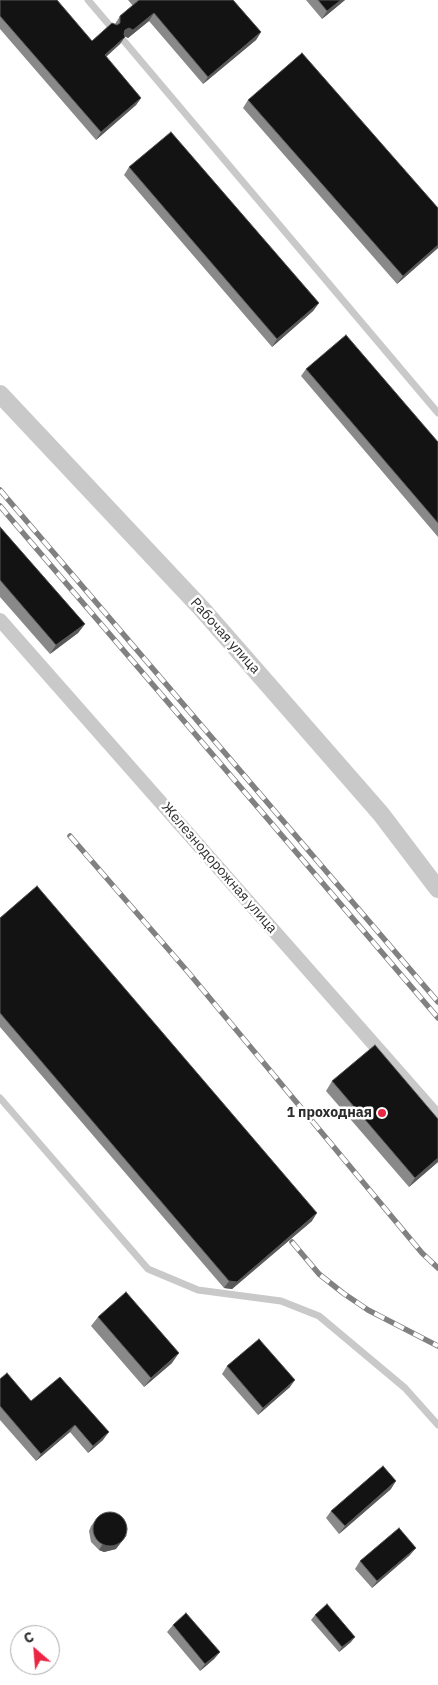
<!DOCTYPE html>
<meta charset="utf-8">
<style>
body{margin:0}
#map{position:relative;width:438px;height:1685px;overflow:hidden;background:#fff;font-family:"IBM Plex Sans",sans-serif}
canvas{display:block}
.north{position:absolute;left:10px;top:1625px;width:50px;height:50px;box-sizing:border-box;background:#fff;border:1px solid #ababab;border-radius:50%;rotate:333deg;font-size:14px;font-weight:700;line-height:20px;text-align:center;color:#2c2c2c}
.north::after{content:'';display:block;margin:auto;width:18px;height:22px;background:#eb2644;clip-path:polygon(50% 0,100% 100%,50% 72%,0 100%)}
</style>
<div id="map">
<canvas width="438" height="1685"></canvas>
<div class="north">С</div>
</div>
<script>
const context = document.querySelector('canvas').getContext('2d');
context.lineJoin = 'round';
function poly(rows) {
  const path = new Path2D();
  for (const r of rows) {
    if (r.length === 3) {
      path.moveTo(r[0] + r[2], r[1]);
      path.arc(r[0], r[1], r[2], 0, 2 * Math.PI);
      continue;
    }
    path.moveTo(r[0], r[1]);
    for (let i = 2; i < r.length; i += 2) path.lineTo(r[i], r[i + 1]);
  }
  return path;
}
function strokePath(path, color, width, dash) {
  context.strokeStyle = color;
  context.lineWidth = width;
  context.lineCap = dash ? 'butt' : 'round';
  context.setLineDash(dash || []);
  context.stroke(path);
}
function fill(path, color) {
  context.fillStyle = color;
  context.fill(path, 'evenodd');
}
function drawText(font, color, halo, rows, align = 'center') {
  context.font = font + ' "IBM Plex Sans",sans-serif';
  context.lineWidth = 5;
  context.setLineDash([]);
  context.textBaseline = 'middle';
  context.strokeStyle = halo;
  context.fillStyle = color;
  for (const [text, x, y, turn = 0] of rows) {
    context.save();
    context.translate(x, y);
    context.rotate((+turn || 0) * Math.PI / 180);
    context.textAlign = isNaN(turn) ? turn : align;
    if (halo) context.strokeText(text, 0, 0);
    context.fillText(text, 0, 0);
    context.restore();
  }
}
const service = poly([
 [88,0,111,27],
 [124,41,438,413],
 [0,1098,148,1269,198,1290,281,1301,319,1316,405,1388,438,1425]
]);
const minor = poly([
 [0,620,438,1117]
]);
const tertiary = poly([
 [0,394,202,609,381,814,438,889]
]);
const rail = poly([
 [0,490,438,1002],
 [0,506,438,1018],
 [70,836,188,972,422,1253,438,1268],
 [292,1242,319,1274,343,1293,368,1310,438,1346]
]);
const wall = poly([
 [0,0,92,41,115,24,120,16,133,6,128,0,233,0,261,32,256,40,203,84,149,21,128,38,125,36,120,44,106,57,141,98,136,105,96,140,0,29],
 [306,0,345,0,322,19],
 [248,100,438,208,438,248,397,284,243,108],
 [129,167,319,303,313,311,272,347,124,175],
 [306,369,438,442,438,537,301,376],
 [0,527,85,624,78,633,50,654,0,597],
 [0,918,312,1221,232,1289,224,1288,0,1027],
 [332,1081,438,1162,409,1187,326,1091],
 [98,1317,172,1363,144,1387,91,1326],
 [227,1366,290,1387,258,1415,222,1374],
 [0,1379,31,1401,103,1440,88,1453,70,1432,36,1461,0,1420],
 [391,1489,339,1534,326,1518,331,1511],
 [95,1521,116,1549,104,1552,99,1550,91,1542,89,1531,91,1526],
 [410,1555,372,1588,355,1569,360,1561],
 [315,1615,351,1642,339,1652,311,1620],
 [173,1625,220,1652,214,1659,200,1671,167,1632]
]);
const shadedWall = poly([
 [341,0,345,0,322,19,327,11],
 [154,13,149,21,128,38,124,36,125,30],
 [261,32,256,40,203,84,208,77],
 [125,37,120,44,99,63,105,55],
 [141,98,136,105,96,140,101,132],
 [438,245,438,248,397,284,403,276],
 [319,303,313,311,272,347,277,339],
 [85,624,78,633,50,654,56,645],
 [438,1158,438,1162,409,1187,415,1178],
 [317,1213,312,1221,232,1289,224,1288,229,1281],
 [179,1353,172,1363,144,1387,151,1378],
 [295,1380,290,1387,258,1415,263,1408],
 [75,1425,70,1432,36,1461,41,1454],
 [109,1432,103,1440,88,1453,93,1446],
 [396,1481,391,1489,339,1534,345,1526],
 [127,1535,116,1549,104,1552,99,1550,102,1545],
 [416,1548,410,1555,372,1588,377,1581],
 [355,1637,351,1642,339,1652,342,1647],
 [220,1652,214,1659,200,1671,205,1664]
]);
const building = poly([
 [0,0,57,0,92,41,112,23,117,25,120,23,120,16,139,0,233,0,261,32,208,77,154,13,133,30,129,28,125,30,124,34,125,37,105,55,141,98,101,132,0,16,0,0],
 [318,0,341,0,327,11,318,0],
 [302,53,438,208,438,245,403,276,248,100,302,53],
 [171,132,319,303,277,339,129,167,171,132],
 [346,335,438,442,438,523,306,369,346,335],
 [0,527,85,624,56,645,0,580,0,527],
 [37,886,317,1213,237,1282,229,1281,0,1013,0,918,37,886],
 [375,1045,438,1119,438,1158,415,1178,332,1081,375,1045],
 [126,1292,179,1353,151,1378,98,1317,126,1292],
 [259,1339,295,1380,263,1408,227,1366,259,1339],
 [7,1373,31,1401,60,1377,109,1432,93,1446,75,1425,41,1454,0,1406,0,1379,7,1373],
 [383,1466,396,1481,345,1526,331,1511,383,1466],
 [110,1529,17],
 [399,1528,416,1548,377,1581,360,1561,399,1528],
 [327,1604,355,1637,342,1647,315,1615,327,1604],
 [186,1613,220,1652,205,1664,173,1625,186,1613]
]);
const markers = [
 [382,1113,5,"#eb2644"]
];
const streetNames = [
 ["Рабочая улица",225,636,48],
 ["Железнодорожная улица",219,868,49]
];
const poiNames = [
 ["1 проходная",372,1113]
];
strokePath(service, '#c9c9c9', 7);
strokePath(minor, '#c9c9c9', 14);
strokePath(tertiary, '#c9c9c9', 18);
strokePath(rail, '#818181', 5.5);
strokePath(rail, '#fff', 4, [11]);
fill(wall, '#898989');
fill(shadedWall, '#5a5a5a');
fill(building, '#131313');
strokePath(building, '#5a5a5a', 1);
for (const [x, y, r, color] of markers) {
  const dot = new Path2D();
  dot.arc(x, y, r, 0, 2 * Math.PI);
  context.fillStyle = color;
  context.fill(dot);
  strokePath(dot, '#fff', 2);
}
drawText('14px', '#2c2c2c', '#fff', streetNames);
drawText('bold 14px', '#2c2c2c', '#fff', poiNames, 'right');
</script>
